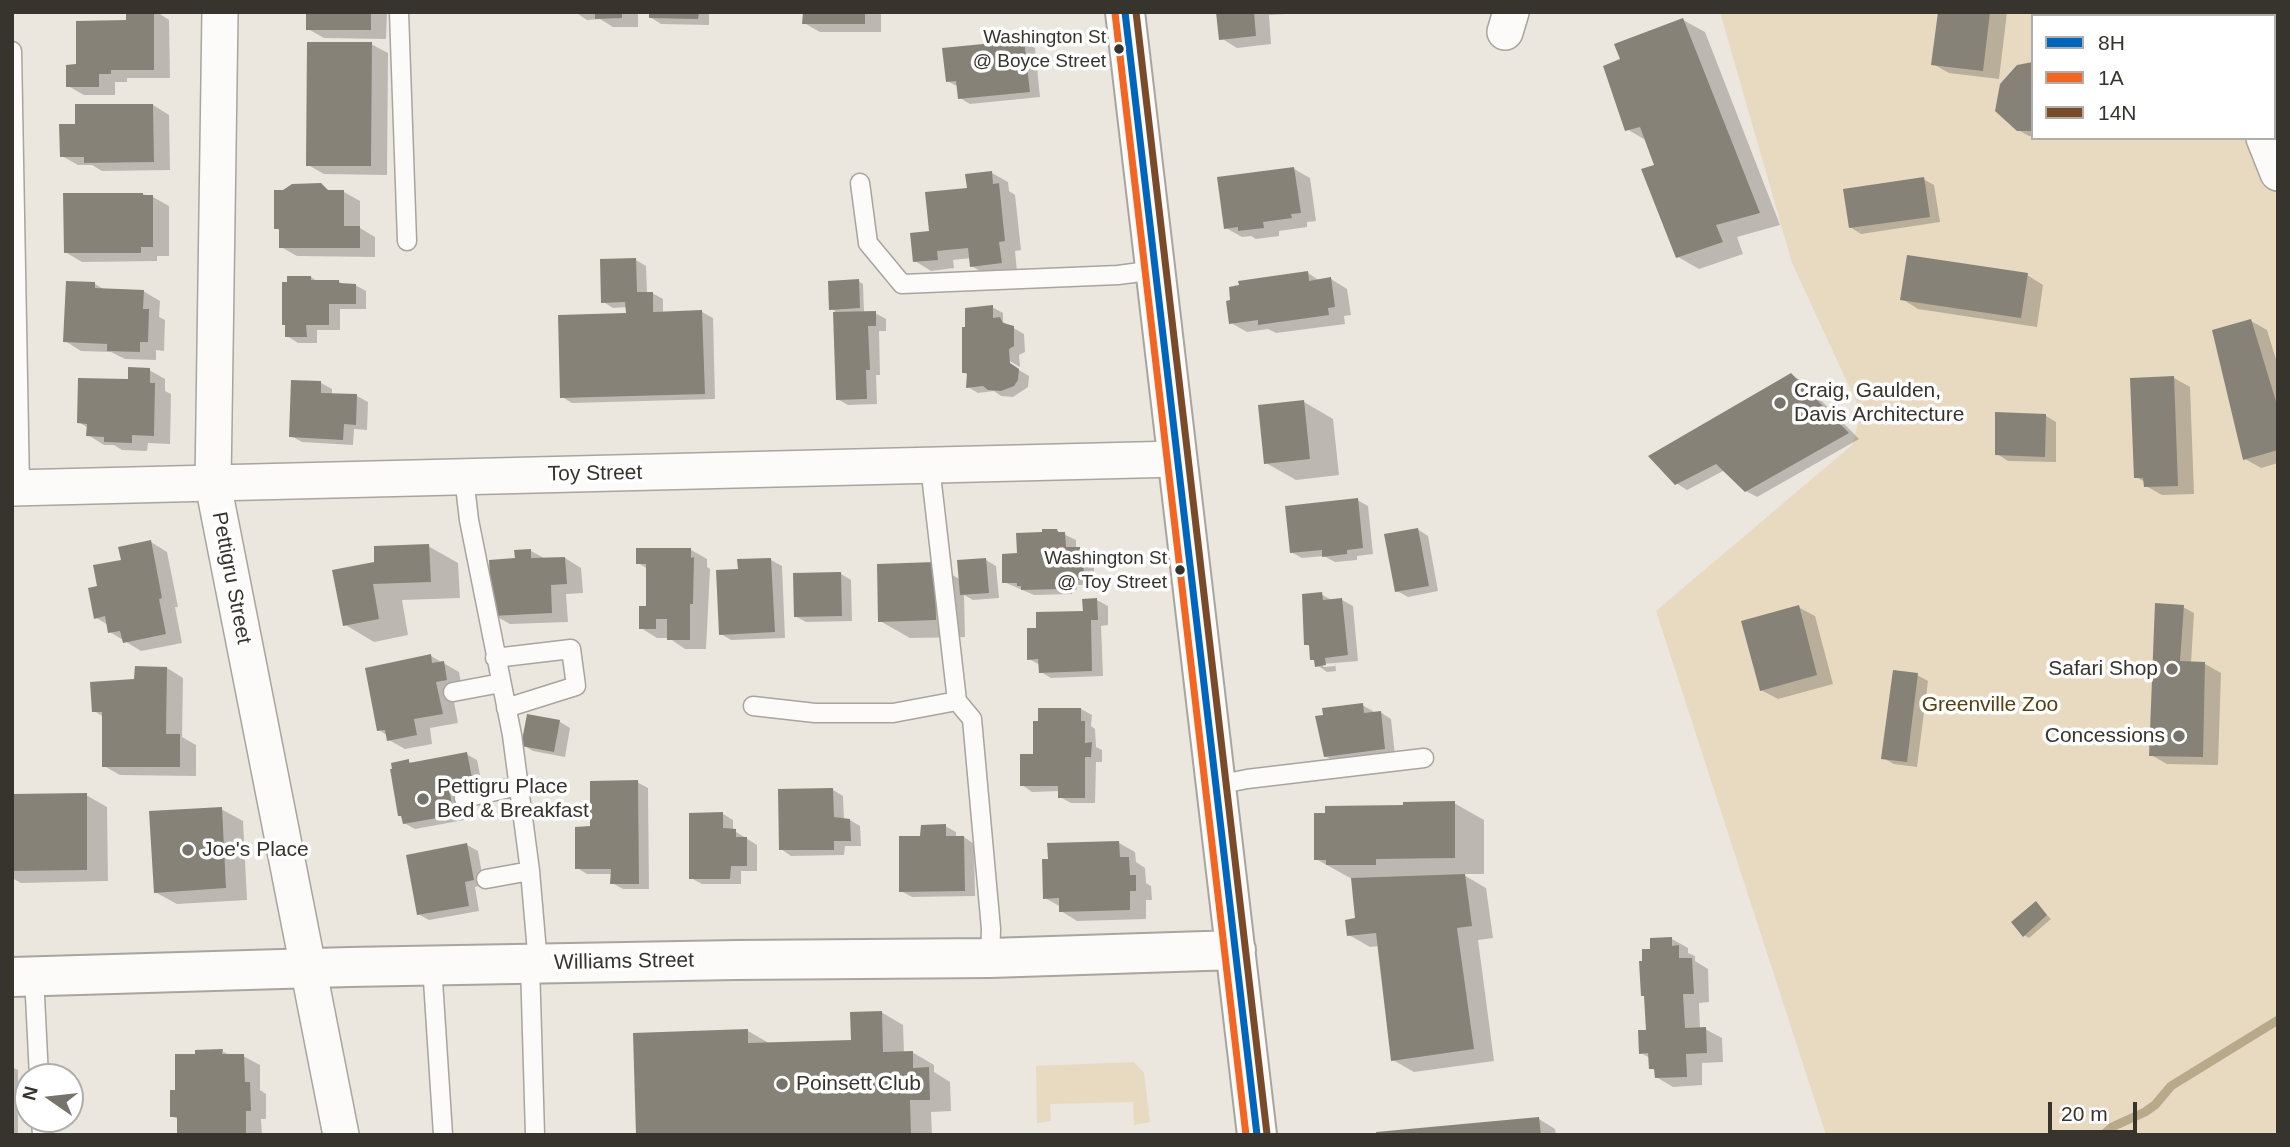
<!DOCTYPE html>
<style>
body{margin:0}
#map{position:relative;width:2290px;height:1147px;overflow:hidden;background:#ebe7de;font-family:Helvetica,sans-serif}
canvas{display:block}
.frame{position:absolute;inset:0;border:14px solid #37342e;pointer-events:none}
.legend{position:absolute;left:2031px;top:14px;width:245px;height:126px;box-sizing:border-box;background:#fff;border:2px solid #afaeab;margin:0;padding:9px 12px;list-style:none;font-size:21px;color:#37342e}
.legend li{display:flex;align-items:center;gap:14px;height:35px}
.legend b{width:35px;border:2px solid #afaeab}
.north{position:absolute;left:14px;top:1063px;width:70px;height:70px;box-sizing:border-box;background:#fff;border:2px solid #afaeab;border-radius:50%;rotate:284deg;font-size:19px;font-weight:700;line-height:28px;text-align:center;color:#37342e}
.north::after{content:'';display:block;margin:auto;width:24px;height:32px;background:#76736c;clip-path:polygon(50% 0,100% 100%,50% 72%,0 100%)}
.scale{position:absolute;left:2048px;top:1102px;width:89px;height:32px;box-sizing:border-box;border:4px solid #37342e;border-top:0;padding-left:9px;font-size:21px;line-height:24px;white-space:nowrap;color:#37342e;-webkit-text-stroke:5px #fff;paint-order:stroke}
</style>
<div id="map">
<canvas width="2290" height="1147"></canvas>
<div class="frame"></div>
<ul class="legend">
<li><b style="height:9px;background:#0065bd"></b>8H</li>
<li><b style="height:9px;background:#f26522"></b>1A</li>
<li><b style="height:9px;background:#7a4b2a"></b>14N</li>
</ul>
<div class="north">N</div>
<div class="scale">20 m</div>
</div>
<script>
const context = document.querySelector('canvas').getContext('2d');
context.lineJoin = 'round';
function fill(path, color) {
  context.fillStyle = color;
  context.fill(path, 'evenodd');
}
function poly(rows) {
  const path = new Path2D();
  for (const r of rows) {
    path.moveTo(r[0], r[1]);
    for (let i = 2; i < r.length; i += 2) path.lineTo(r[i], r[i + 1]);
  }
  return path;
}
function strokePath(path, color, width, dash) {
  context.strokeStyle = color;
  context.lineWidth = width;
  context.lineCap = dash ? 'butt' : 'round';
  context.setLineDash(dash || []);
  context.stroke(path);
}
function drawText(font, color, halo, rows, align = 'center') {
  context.font = font + ' Helvetica,sans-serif';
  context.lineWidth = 7;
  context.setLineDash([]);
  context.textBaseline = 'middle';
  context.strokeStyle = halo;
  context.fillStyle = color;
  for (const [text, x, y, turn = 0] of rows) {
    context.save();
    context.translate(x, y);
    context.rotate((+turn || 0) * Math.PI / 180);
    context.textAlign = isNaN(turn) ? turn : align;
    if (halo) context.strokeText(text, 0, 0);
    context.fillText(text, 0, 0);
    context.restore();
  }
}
const green = poly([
 [1720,12,2278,12,2278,1135,1826,1135,1656,611,1852,445,1861,412,1792,263],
 [2033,16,2274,16,2274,138,2033,138],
 [1134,1062,1144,1073,1150,1122,1134,1125,1133,1102,1050,1104,1051,1121,1037,1123,1036,1066]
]);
const shadow = poly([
 [127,12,157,12,169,20,170,78,127,78,127,82,115,82,115,95,84,95,68,86,78,66,128,22],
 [308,12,387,12,386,39,324,38,308,29],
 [575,12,638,12,638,27,613,27,600,19,587,20],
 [650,12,709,12,709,25,661,24,650,17],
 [804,12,881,12,881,32,820,32,804,23],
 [1218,12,1286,12,1286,14,1269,15,1271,44,1237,48,1221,38],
 [1939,12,2007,12,1999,79,1949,73,1933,64],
 [1683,20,1705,32,1780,225,1737,237,1743,254,1699,269,1678,257,1656,167,1647,141,1627,129,1622,60],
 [1024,42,1035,48,1040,97,970,104,960,98,959,87,947,81],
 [371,44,388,53,387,175,324,174,308,165],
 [2033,64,2033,136,2029,136,2018,130],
 [153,105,169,115,170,170,102,171,92,165,78,165,62,156,77,126],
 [1294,169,1310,178,1316,221,1307,222,1307,227,1279,231,1279,236,1256,239,1251,236,1242,237,1226,228],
 [992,173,1008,182,1009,191,1015,195,1021,250,1015,251,1017,272,988,275,971,266,971,258,953,260,954,268,931,271,915,261,931,232,969,189],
 [1923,179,1934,185,1940,222,1861,234,1850,227],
 [320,185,331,192,344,192,360,201,360,228,375,237,375,257,297,256,281,247,281,231,276,228],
 [142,194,153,197,169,206,169,256,157,256,157,261,82,262,65,252],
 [636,260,646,266,647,293,652,293,663,299,663,313,702,312,713,318,715,399,572,403,562,397,627,315,627,307,613,308,602,301],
 [1308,273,1320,281,1331,279,1347,289,1351,315,1344,316,1345,324,1276,333,1268,329,1247,332,1231,323,1232,302],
 [2027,275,2043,285,2037,327,1918,309,1902,299],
 [311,277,318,282,338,281,345,285,355,285,366,291,366,309,340,309,340,330,317,330,317,343,298,343,287,336],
 [858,281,863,284,864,313,875,313,886,319,886,331,879,331,880,375,876,375,877,404,848,405,837,399,835,311,831,309],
 [95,284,105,290,143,291,160,301,159,317,165,320,164,351,156,350,156,360,125,359,111,352,81,351,65,341],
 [992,307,1003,313,1003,322,1024,334,1025,352,1019,355,1020,367,1003,357,1002,360,1029,376,1028,387,1013,397,1001,396,994,391,978,393,968,387,968,375,963,372],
 [2251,321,2267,330,2278,366,2278,463,2261,468,2245,459],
 [149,370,165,379,165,391,171,394,170,444,148,443,147,451,122,450,114,445,104,445,88,435,88,428,79,422,129,381],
 [1791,375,1802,381,1859,439,1757,497,1746,491,1725,470,1687,490,1676,483],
 [2174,378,2190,387,2194,494,2162,495,2146,486,2145,482,2136,477],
 [321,383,332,389,332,395,357,396,368,402,367,430,354,429,353,445,302,442,291,436],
 [1304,402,1333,419,1339,475,1296,480,1266,463],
 [2046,416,2056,422,2056,462,2008,461,1997,454],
 [1357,500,1368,506,1373,554,1357,556,1357,560,1335,562,1324,556,1302,558,1291,552],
 [1417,529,1428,536,1438,591,1408,597,1397,591],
 [1057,531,1076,540,1076,549,1080,549,1094,558,1094,585,1077,585,1077,590,1072,590,1072,594,1034,595,1004,582,1019,555],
 [151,542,167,552,178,607,175,607,182,643,141,651,110,632,108,625,95,617,99,588,123,561],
 [428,546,458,563,460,598,402,600,408,635,374,642,344,624,376,563],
 [691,550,707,559,707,567,710,569,706,649,685,649,669,638,657,638,641,628,648,607,648,569,638,563],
 [531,551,546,559,565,558,581,568,583,593,566,594,568,622,510,624,494,615,516,560],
 [771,560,782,566,785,638,731,640,721,634,740,571],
 [986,560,996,566,999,598,973,600,964,595,965,637,910,638,880,621,934,564,961,580],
 [841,574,851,580,852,621,806,622,795,616],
 [1321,594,1333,601,1342,600,1353,606,1358,661,1335,663,1336,671,1327,672,1317,665,1316,661,1312,659,1311,647,1306,644],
 [1335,663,1335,666,1324,667,1321,664],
 [1097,600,1108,606,1108,625,1101,626,1103,676,1051,678,1041,672,1040,665,1029,659,1038,630,1085,612],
 [1798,607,1815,616,1833,684,1778,699,1761,690],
 [2183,607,2194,613,2191,663,2205,664,2221,673,2218,765,2167,764,2151,755],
 [431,656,459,672,462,689,452,691,458,723,430,728,432,744,405,749,389,740,388,736,379,730],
 [167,668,183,678,182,737,196,745,196,776,120,775,104,766,104,717,94,711,136,680],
 [1917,675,1928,681,1917,767,1894,764,1883,758],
 [1362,705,1373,711,1373,713,1380,712,1391,719,1395,755,1336,762,1325,756],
 [1081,709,1092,715,1091,726,1095,729,1096,747,1102,750,1102,762,1096,762,1095,803,1071,803,1060,797,1060,791,1032,792,1022,785,1035,755],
 [529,716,560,722,570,728,565,757,533,751,523,745],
 [466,754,477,760,482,784,458,788,464,820,415,829,404,823,403,817,400,815,408,761,414,764],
 [637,782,648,788,649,889,623,889,612,883,612,874,587,874,577,868,592,828],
 [833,790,843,796,844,820,850,820,860,826,861,846,845,846,844,855,791,856,781,849],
 [12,795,86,795,107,807,108,881,21,883,12,878],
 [1454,803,1484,820,1484,874,1462,874,1486,888,1493,938,1478,940,1494,1061,1414,1072,1393,1060,1379,946,1370,947,1349,935,1357,919,1352,879,1316,859,1405,807],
 [221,809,243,821,247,900,177,904,155,892],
 [723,814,733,820,733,830,757,845,757,871,741,871,741,884,702,884,691,878],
 [945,826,956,832,956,838,964,837,974,844,975,896,912,897,901,891,922,837],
 [1119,843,1135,852,1136,862,1145,868,1146,883,1151,886,1152,900,1146,900,1146,919,1077,921,1061,911,1061,907,1045,898],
 [467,845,478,851,484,885,475,887,479,911,429,920,418,914],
 [2036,904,2051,919,2029,938,2024,935],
 [1672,939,1688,948,1688,953,1695,956,1695,961,1708,969,1709,1002,1699,1003,1700,1029,1705,1029,1722,1038,1723,1062,1702,1063,1702,1085,1673,1087,1656,1077,1656,1071,1651,1068,1650,1058,1641,1053,1648,1031,1652,950],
 [881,1012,903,1025,904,1053,912,1052,934,1065,934,1072,950,1082,951,1111,931,1112,932,1135,638,1135,748,1031,769,1043,853,1041],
 [222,1051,231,1056,243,1056,260,1065,260,1090,266,1094,266,1119,261,1119,262,1135,179,1135,179,1120,172,1116,177,1092,197,1055],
 [12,1067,18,1070,18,1135,12,1135],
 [1539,1119,1555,1129,1556,1135,1377,1135]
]);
const stream = poly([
 [2103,1135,2112,1127,2145,1112,2155,1105,2171,1086,2278,1020]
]);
const building = poly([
 [126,12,154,12,154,70,111,70,111,74,99,74,99,87,66,87,66,65,76,64,76,21,126,20],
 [306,12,371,12,371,30,306,30],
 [595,12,622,12,622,18,595,19],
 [649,12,699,12,698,19,649,18],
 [803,12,865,12,865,24,802,24],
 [1216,12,1254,12,1256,36,1219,40],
 [1938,12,1990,12,1983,71,1931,65],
 [1683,18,1760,213,1716,225,1723,242,1676,258,1641,169,1654,165,1640,127,1625,131,1603,66,1620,59,1614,44],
 [1024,40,1030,92,958,99,956,81,946,82,942,48],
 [307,42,372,42,371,166,306,166],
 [2033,62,2033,131,2017,131,1995,111,2000,84,2017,65],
 [75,104,153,104,154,162,84,163,84,157,60,157,59,124,75,124],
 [1294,167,1301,213,1291,214,1292,218,1263,222,1264,228,1238,231,1238,227,1224,229,1217,177],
 [992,171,993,184,999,183,1005,241,999,242,1002,263,970,267,968,248,937,251,938,260,913,262,910,233,929,231,925,192,967,188,965,174],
 [1924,177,1930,217,1849,228,1843,189],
 [321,183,328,190,344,190,344,226,360,226,360,248,279,248,279,229,274,229,274,190,283,190,292,184],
 [63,193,143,193,143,195,153,195,153,247,141,247,141,253,64,253],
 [1907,255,2028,273,2021,318,1900,300],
 [636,258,637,292,653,292,653,312,702,310,705,394,560,398,558,315,626,313,625,302,601,303,600,259],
 [1308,271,1309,281,1331,277,1335,307,1328,308,1329,315,1258,325,1258,320,1229,324,1226,301,1230,300,1229,287,1239,285,1238,281],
 [287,276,311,276,311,280,339,280,339,283,356,284,356,304,329,304,329,325,306,325,307,337,285,337,285,325,282,325,282,282,287,282],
 [859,279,860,308,829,310,828,281],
 [66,281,95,282,95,288,144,290,143,309,149,309,148,342,140,342,140,352,107,351,107,344,63,342],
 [993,305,993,318,1000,317,1003,323,1014,326,1014,346,1009,349,1010,363,1019,369,1018,380,1014,386,1001,391,988,390,983,386,966,388,967,373,962,373,962,327,965,327,965,308],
 [876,311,876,326,868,326,870,370,866,370,867,399,836,400,833,312],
 [2251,319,2278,408,2278,450,2243,460,2212,330],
 [128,367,150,368,150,383,155,383,154,436,132,435,132,443,104,442,104,437,86,436,87,424,77,423,78,378,128,379],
 [1791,373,1849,433,1745,492,1716,464,1675,485,1648,456],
 [2174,376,2178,486,2144,487,2143,478,2134,478,2130,378],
 [291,380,321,381,321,393,357,394,356,425,344,424,343,440,289,437],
 [1304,400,1310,459,1264,464,1258,405],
 [1995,412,2046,414,2045,457,1995,455],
 [1358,498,1363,548,1347,550,1347,554,1322,557,1322,550,1290,553,1285,506],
 [1418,528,1429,586,1395,592,1384,534],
 [1042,529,1057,529,1058,532,1065,532,1066,547,1080,547,1080,550,1083,550,1084,580,1067,580,1067,585,1061,585,1061,589,1021,590,1021,586,1017,586,1017,583,1002,583,1002,554,1017,553,1016,533,1042,532],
 [151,540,162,598,159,599,166,634,123,643,120,631,108,633,105,616,94,619,88,588,97,586,93,565,121,560,118,547],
 [429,544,431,582,373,584,379,619,343,626,332,570,374,562,374,546],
 [636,548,691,548,691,558,694,557,693,604,690,604,690,640,667,640,667,619,656,619,656,629,639,629,639,606,646,606,646,564,636,564],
 [531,549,531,558,565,557,567,584,551,585,552,613,492,616,489,560,515,558,514,550],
 [771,558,775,632,719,635,716,570,738,569,737,559],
 [986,558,989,593,960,595,957,560],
 [935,562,936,620,878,622,877,564],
 [841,572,842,616,794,617,793,573],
 [1322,592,1323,600,1342,598,1348,655,1325,658,1326,665,1315,667,1314,660,1310,660,1309,645,1304,645,1302,594],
 [1097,598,1098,620,1091,620,1092,671,1039,673,1038,659,1027,660,1027,628,1036,628,1036,612,1083,611,1082,599],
 [2155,603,2184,605,2180,661,2205,662,2203,757,2149,756],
 [1799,605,1817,675,1760,691,1741,621],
 [431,654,432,663,444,661,447,680,436,682,443,714,414,719,417,735,387,741,385,730,377,731,365,668],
 [135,666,167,667,166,734,180,734,180,767,102,767,102,712,92,712,90,682,134,679],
 [1893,670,1918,673,1907,762,1881,759],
 [1363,703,1364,713,1381,711,1385,749,1324,757,1315,716,1323,715,1322,708],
 [1038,708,1081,708,1081,721,1085,721,1085,743,1092,742,1091,757,1085,757,1085,798,1058,798,1058,786,1020,786,1020,754,1033,754,1033,721,1038,721],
 [527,714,560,720,554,752,521,746],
 [467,752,472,778,448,783,454,815,403,824,401,816,398,816,390,769,392,769,391,763,409,759,409,763],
 [638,780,639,884,610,884,611,869,575,869,575,827,590,826,590,781],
 [833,788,834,817,850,819,851,841,834,841,834,850,779,850,778,789],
 [87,793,87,870,12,871,12,794],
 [1455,801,1455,858,1376,859,1376,865,1326,865,1326,860,1314,860,1314,813,1325,813,1325,806,1403,805,1403,802],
 [222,807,226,888,154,893,149,811],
 [723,812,723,828,736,829,736,837,747,837,747,866,731,866,730,879,689,879,689,813],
 [946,824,946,836,964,836,965,891,899,892,899,836,920,836,921,825],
 [1119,841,1120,857,1129,857,1130,875,1136,875,1136,891,1130,891,1130,910,1059,912,1059,898,1043,899,1042,859,1048,859,1047,843],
 [467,843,474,880,465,882,469,906,417,915,406,855],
 [1465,874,1472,926,1457,928,1474,1049,1391,1061,1376,933,1347,936,1345,920,1355,918,1351,878],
 [2036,901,2047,915,2023,937,2011,922],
 [1672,937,1672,946,1679,945,1679,958,1692,958,1694,994,1683,994,1685,1028,1706,1027,1707,1053,1686,1054,1687,1077,1655,1078,1654,1069,1649,1069,1648,1053,1639,1054,1638,1030,1646,1030,1644,996,1641,996,1639,961,1642,961,1642,949,1650,949,1650,938],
 [882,1011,883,1052,913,1051,913,1068,929,1067,930,1100,910,1100,911,1135,636,1135,633,1033,748,1029,748,1043,851,1040,850,1012],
 [223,1049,222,1054,244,1054,245,1082,250,1082,251,1111,246,1111,246,1135,177,1135,177,1117,170,1117,170,1090,175,1090,175,1054,195,1054,195,1050],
 [1539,1117,1541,1135,1376,1135,1376,1132]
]);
const lane = poly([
 [399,12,407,241],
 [12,51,20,488],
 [860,183,868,243,902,284,1118,275,1156,270],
 [930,466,957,701,972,719,991,929,990,958],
 [464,477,469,520,512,735,530,871,538,964],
 [495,658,571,649,576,686,506,708],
 [453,692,501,683],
 [753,706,815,713,893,713,957,701],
 [1217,785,1247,779,1424,758],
 [464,798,519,786],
 [486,879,530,871],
 [530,964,535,1135],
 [432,965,443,1135],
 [34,976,39,1077],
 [41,1119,42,1135]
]);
const street = poly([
 [220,12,213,484,341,1135],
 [2203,12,2205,16],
 [1505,32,1511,12],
 [2264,138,2278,173],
 [12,488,1178,459]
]);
const secondary = poly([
 [1125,12,1257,1135],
 [12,977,349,967,736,960,990,958,1236,950]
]);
const bus1 = poly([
 [1125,12,1257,1135]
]);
const bus2 = poly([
 [1115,13,1246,1135]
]);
const bus3 = poly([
 [1136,12,1267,1134]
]);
const markers = [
 [1119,49,6,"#37342e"],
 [1780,403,7,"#76736c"],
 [1180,570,6,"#37342e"],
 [2172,669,7,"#76736c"],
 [2179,736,7,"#76736c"],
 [423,799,7,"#76736c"],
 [188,850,7,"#76736c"],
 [782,1084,7,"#76736c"]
];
const busNames = [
 ["Washington St",1106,38],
 ["@ Boyce Street",1106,62],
 ["Washington St",1167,559],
 ["@ Toy Street",1167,583]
];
const poiNames = [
 ["Craig, Gaulden,",1794,391],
 ["Davis Architecture",1794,415],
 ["Safari Shop",2158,669,"right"],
 ["Concessions",2165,736,"right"],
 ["Pettigru Place",437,787],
 ["Bed & Breakfast",437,811],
 ["Joe's Place",202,850],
 ["Poinsett Club",796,1084]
];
const streetNames = [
 ["Toy Street",595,474,-1],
 ["Pettigru Street",231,578,79],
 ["Williams Street",624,962,-1]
];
const parkNames = [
 ["Greenville Zoo",1990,705]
];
fill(green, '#e7dac1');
fill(shadow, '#0003');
strokePath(stream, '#b8a98b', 9);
fill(building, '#878277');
strokePath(lane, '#a8a49e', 21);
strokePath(street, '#a8a49e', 38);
strokePath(secondary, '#a8a49e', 42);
strokePath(lane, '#fcfbfa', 18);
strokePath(street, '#fcfbfa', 35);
strokePath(secondary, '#fcfbfa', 38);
strokePath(bus1, '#0065bd', 7);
strokePath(bus2, '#f26522', 7);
strokePath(bus3, '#7a4b2a', 7);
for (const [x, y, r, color] of markers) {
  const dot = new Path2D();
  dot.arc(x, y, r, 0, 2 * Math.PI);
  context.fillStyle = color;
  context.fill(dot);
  strokePath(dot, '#fff', 2.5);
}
drawText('19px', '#37342e', '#fff', busNames, 'right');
drawText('21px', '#37342e', '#fff', poiNames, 'left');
drawText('21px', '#37342e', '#fff', streetNames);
drawText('21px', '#55400e', '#fff', parkNames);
</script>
